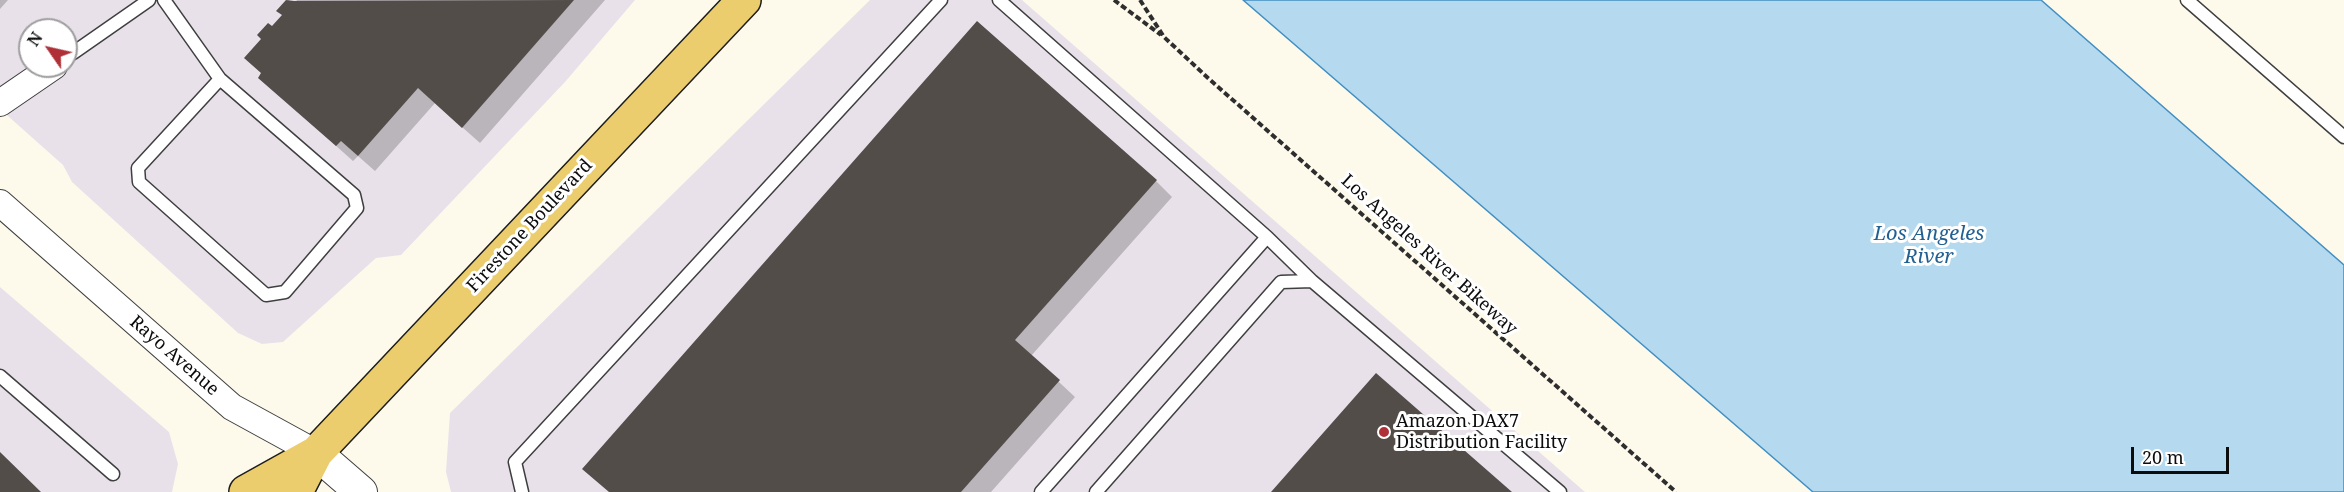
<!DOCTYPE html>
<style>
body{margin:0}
#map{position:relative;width:2344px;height:492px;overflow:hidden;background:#fdfaec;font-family:"Noto Serif",serif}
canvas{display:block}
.north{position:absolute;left:18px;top:18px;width:60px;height:60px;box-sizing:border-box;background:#fff;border:2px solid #9e9e9e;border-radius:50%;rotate:304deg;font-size:16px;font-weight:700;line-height:24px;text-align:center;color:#0c0c0c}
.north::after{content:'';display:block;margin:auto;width:21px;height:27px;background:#af3137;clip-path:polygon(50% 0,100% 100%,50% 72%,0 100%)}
.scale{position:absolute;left:2131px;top:447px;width:98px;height:27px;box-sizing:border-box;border:3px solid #0c0c0c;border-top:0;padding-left:8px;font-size:18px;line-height:21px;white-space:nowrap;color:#0c0c0c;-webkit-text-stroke:4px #fff;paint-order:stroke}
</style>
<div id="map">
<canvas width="2344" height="492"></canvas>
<div class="north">N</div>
<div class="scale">20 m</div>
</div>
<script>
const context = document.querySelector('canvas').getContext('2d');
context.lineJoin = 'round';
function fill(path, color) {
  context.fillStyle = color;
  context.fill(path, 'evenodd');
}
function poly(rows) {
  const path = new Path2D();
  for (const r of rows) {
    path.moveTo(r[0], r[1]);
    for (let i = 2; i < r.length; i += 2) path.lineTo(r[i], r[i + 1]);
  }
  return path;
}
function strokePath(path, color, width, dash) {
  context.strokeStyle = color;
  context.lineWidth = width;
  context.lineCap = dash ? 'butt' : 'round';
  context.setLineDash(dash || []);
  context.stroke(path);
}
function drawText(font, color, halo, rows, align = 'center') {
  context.font = font + ' "Noto Serif",serif';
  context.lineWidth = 6;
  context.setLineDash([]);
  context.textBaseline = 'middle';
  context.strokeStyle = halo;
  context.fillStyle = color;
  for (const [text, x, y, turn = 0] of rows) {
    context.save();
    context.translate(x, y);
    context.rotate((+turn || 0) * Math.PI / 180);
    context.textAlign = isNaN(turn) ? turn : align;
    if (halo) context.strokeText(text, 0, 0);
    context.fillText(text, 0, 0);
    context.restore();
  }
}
const industrial = poly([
 [0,0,635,0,565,82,401,255,376,258,283,342,262,344,238,333,72,182,63,165,0,109],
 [30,30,66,30,66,66,30,66],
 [870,0,1022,0,1585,492,451,492,446,472,450,413],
 [0,287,169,432,178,464,172,492,0,492]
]);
const water = poly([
 [1243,0,2041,0,2344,265,2344,492,1813,492,1243,0]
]);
const shadow = poly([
 [0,0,8,0,0,9],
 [288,0,294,4,297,0,605,0,480,143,435,103,375,171,358,156,353,161,260,78,262,74,272,28,283,15,278,11],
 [1156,181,1172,197,1031,356,1075,397,991,492,609,492]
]);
const building = poly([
 [286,0,294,1,574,0,462,128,418,88,358,156,341,141,336,146,258,78,261,73,244,58,261,39,257,35,268,23,272,26,282,15,276,11],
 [977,21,1157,180,1015,340,1060,380,961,492,609,492,582,469],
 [1376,373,1512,492,1271,492],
 [0,452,41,492,0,492]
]);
const path = poly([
 [1114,0,1161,35],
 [1140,0,1164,37,1208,78,1676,492]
]);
const service = poly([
 [164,0,220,79,354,195,357,208,285,292,266,295,139,182,138,168,220,79],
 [999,0,1267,237,1041,492],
 [2187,0,2344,137],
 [73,53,149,0],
 [1267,237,1312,281],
 [0,376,113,474],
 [522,492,515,462,941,0],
 [1096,492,1281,282,1312,281,1560,492]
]);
const minor = poly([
 [0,103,54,66],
 [0,203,232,407,316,453]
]);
const tertiary = poly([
 [316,453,361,492]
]);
const primary = poly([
 [246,492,316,453],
 [296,492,316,453,744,0]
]);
const markers = [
 [1384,432,6,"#af3137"]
];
const streetNames = [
 ["Firestone Boulevard",530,226,-47],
 ["Los Angeles River Bikeway",1429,255,42],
 ["Rayo Avenue",174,356,41]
];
const poiNames = [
 ["Amazon DAX7",1396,422],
 ["Distribution Facility",1396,443]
];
const waterNames = [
 ["Los Angeles",1929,234],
 ["River",1929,257]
];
fill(industrial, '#e9e1ea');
fill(water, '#b5daf0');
strokePath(water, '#438fc1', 1.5);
fill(shadow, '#0003');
fill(building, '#534d49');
strokePath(service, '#3f3f3f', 15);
strokePath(minor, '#3f3f3f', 28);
strokePath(tertiary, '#3f3f3f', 34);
strokePath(primary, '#1d1d1d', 36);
strokePath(path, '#2e2e2e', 4, [6, 3]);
strokePath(service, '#fff', 12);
strokePath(minor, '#fff', 26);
strokePath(tertiary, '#fff', 32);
strokePath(primary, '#eccd6d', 33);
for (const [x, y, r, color] of markers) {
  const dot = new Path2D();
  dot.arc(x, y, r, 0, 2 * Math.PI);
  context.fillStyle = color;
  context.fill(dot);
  strokePath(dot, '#fff', 2);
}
drawText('18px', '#0c0c0c', '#fff', streetNames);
drawText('18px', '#0c0c0c', '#fff', poiNames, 'left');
drawText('italic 20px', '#216092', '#fff', waterNames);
</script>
